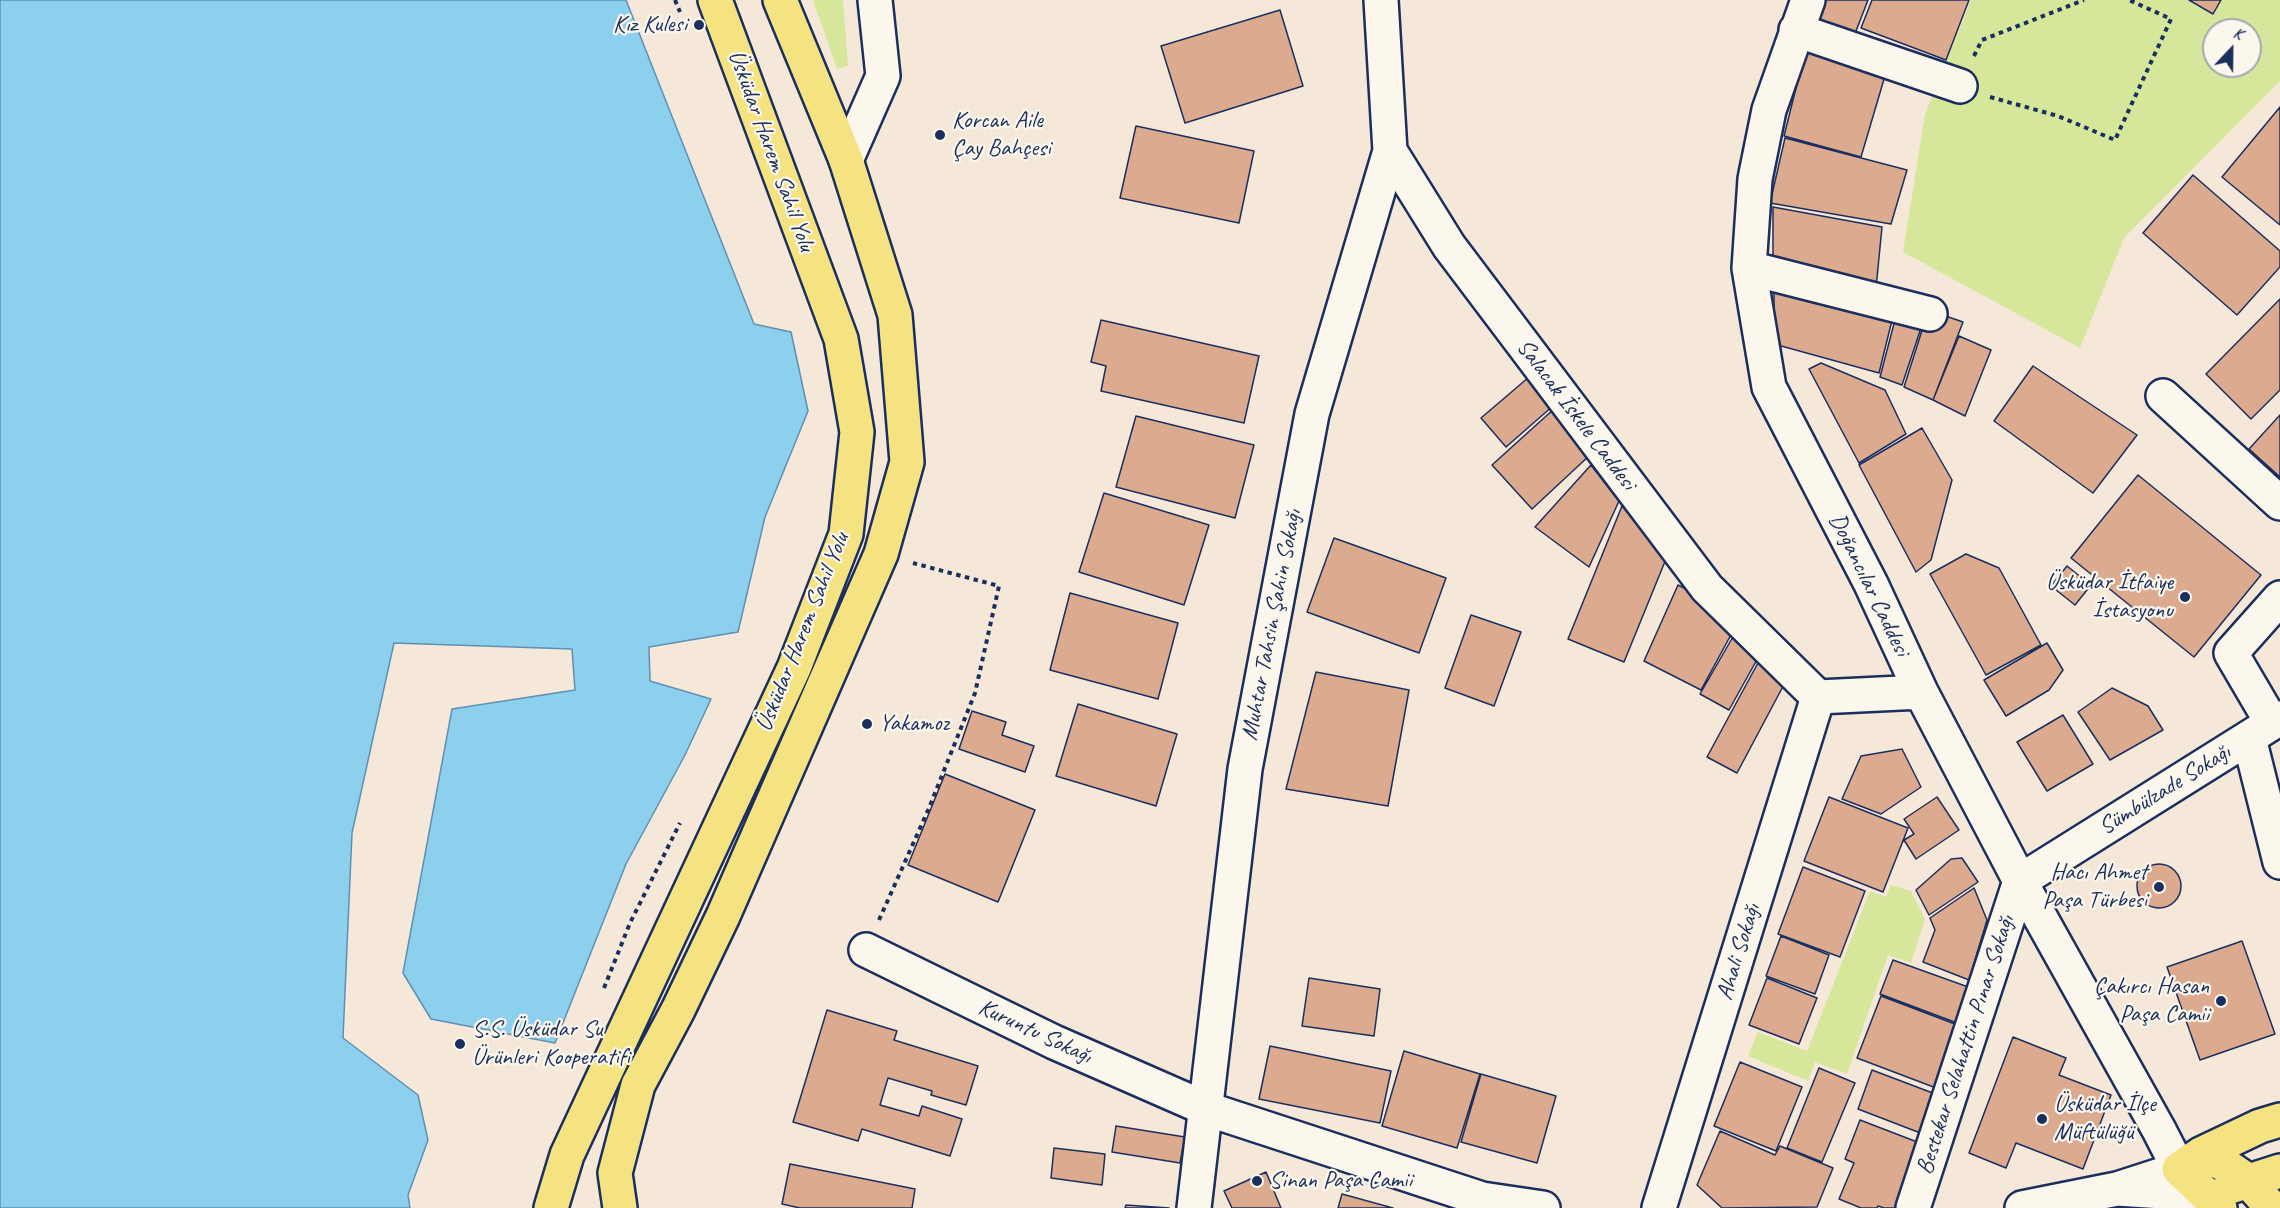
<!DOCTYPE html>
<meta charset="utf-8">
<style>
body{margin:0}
#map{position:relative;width:2280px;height:1208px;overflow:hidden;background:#f5e8d9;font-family:Caveat,sans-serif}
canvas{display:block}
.north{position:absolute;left:2202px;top:18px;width:60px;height:60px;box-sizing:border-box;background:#fbf7ec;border:2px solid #a1a7b3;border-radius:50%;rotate:22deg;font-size:16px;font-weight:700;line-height:24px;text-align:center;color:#1b2f5e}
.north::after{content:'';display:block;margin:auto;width:21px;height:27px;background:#1b2f5e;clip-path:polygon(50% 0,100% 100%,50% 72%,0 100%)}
</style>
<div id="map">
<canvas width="2280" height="1208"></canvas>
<div class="north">K</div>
</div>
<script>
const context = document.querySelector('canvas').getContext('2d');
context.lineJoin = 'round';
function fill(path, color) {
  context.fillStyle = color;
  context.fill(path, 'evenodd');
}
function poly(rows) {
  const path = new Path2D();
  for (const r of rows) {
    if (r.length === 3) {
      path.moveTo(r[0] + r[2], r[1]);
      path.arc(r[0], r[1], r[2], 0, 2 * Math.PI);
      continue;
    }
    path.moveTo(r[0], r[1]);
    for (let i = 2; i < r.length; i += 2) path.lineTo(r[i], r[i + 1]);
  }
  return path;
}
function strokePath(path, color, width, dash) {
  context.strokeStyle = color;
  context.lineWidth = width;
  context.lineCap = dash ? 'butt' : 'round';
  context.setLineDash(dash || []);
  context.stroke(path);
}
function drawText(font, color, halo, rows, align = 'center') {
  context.font = font + ' Caveat,sans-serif';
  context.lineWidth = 4.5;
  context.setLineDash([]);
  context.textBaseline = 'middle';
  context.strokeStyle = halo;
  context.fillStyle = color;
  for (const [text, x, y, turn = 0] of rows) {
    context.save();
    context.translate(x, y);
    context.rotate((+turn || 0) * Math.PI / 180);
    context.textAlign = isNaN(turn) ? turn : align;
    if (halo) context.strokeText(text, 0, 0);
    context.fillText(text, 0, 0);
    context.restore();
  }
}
const green = poly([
 [813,0,843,0,848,66,837,69],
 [1971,0,2280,0,2280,81,2124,238,2080,348,1903,252,1925,114],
 [2214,30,2250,30,2250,66,2214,66],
 [1891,885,1911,891,1925,919,1911,963,1888,955,1847,1074,1815,1062,1808,1081,1748,1056,1758,1032,1807,1051,1870,891,1886,897]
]);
const water = poly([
 [0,0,626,0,754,324,791,332,808,411,765,517,738,632,649,647,650,681,711,699,685,755,626,864,555,1043,431,1019,403,973,452,709,575,690,572,649,394,643,352,833,343,1038,418,1095,428,1140,408,1195,410,1208,0,1208,0,0]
]);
const building = poly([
 [1818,0,1868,0,1851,44,1808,26,1818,0],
 [1872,0,1969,0,1946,60,1861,28,1872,0],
 [2189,0,2221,0,2213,14,2189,0],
 [1280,10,1303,86,1185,123,1161,46,1280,10],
 [1808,40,1887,69,1861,157,1784,136,1808,40],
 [2280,107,2280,225,2222,177,2280,107],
 [1136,126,1254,151,1239,223,1120,198,1136,126],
 [1785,138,1907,170,1891,224,1770,203,1785,138],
 [2193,175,2280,251,2280,267,2237,315,2143,233,2193,175],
 [1773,207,1882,227,1876,288,1773,267,1773,207],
 [1774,279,1894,312,1879,373,1774,344,1774,279],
 [2280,299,2280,390,2251,419,2206,374,2280,299],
 [1937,313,1963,322,1933,400,1904,387,1925,321,1937,313],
 [1896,316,1922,325,1902,385,1880,377,1896,316],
 [1101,320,1259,356,1244,423,1101,391,1106,366,1091,362,1101,320],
 [1959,336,1991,350,1965,416,1933,400,1959,336],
 [1821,363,1885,390,1906,434,1859,463,1809,369,1821,363],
 [2033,366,2137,435,2093,493,1994,421,2033,366],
 [1529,377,1554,405,1506,447,1481,418,1529,377],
 [1555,408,1590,455,1532,509,1492,465,1555,408],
 [2280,415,2280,477,2249,449,2280,415],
 [1136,416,1254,445,1235,518,1116,487,1136,416],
 [1922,428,1952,480,1931,560,1916,572,1859,465,1922,428],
 [1591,465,1619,501,1589,567,1535,527,1591,465],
 [2138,475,2261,575,2194,657,2071,558,2138,475],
 [1104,493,1209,525,1184,605,1079,572,1104,493],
 [1622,506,1666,559,1624,662,1568,639,1622,506],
 [1334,538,1446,578,1419,653,1307,612,1334,538],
 [1966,554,1999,568,2041,645,1986,675,1930,574,1966,554],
 [2067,566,2091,585,2075,605,2051,586,2067,566],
 [1678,585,1692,592,1733,631,1701,690,1644,661,1678,585],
 [1070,593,1178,623,1158,699,1050,670,1070,593],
 [1471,615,1521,632,1494,706,1445,688,1471,615],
 [1734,635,1759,656,1729,710,1700,694,1734,635],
 [2047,643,2063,670,2049,690,2006,716,1984,680,2047,643],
 [1759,661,1788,677,1737,773,1707,757,1759,661],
 [1316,672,1409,690,1388,806,1286,789,1316,672],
 [2112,688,2148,706,2163,730,2110,760,2078,712,2112,688],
 [1078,704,1177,734,1156,806,1056,776,1078,704],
 [972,711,1006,722,1002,735,1034,746,1025,772,959,749,972,711],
 [2063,715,2093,764,2047,791,2017,742,2063,715],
 [1902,749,1921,787,1881,814,1842,799,1861,756,1902,749],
 [945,774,1035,810,998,902,908,865,945,774],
 [1829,797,1908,828,1883,892,1804,861,1829,797],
 [1937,797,1959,830,1916,859,1904,840,1914,834,1904,819,1937,797],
 [1962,858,1978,882,1929,915,1916,890,1951,859,1962,858],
 [2159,886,22],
 [1803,867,1865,891,1840,957,1778,934,1803,867],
 [1974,888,1987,920,1969,980,1923,962,1935,930,1930,918,1974,888],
 [1781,936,1829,955,1815,994,1766,976,1781,936],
 [2242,941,2275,1034,2200,1060,2167,967,2242,941],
 [1893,960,1971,988,1957,1023,1880,994,1893,960],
 [1309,978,1380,989,1374,1036,1302,1026,1309,978],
 [1767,978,1817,998,1799,1044,1749,1025,1767,978],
 [1881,996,1968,1029,1944,1091,1857,1058,1881,996],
 [827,1010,897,1031,894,1040,978,1066,966,1105,931,1095,932,1091,888,1078,880,1105,919,1116,922,1106,962,1119,950,1156,862,1129,858,1141,793,1122,827,1010],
 [2013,1037,2066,1058,2059,1075,2111,1095,2083,1169,2016,1143,2006,1168,1969,1153,2013,1037],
 [1270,1046,1391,1071,1380,1123,1259,1099,1270,1046],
 [1404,1051,1480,1074,1457,1148,1382,1126,1404,1051],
 [1740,1062,1802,1087,1776,1151,1714,1126,1740,1062],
 [1819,1068,1855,1083,1822,1162,1787,1148,1819,1068],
 [1872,1070,1938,1095,1923,1134,1858,1109,1872,1070],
 [1481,1074,1556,1096,1537,1163,1461,1142,1481,1074],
 [1860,1120,1925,1145,1900,1208,1884,1208,1878,1206,1877,1208,1861,1208,1839,1199,1854,1163,1845,1159,1860,1120],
 [1116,1126,1185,1137,1180,1163,1112,1152,1116,1126],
 [1720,1131,1775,1155,1780,1146,1833,1168,1817,1207,1722,1208,1697,1185,1720,1131],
 [1054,1148,1105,1154,1102,1185,1051,1178,1054,1148],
 [790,1164,915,1189,912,1208,800,1208,782,1204,790,1164],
 [1266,1172,1281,1208,1232,1208,1224,1191,1266,1172],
 [1342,1194,1393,1208,1338,1208,1342,1194],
 [1126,1205,1169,1208,1125,1208,1126,1205]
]);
const path = poly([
 [675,0,680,12],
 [1974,56,1982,40,2084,0],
 [1990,97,2058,116,2115,140,2171,19,2129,0],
 [879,920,929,808,975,693,999,586,913,563],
 [604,988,630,923,680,823]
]);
const minor = poly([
 [1381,0,1390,151,1449,246,1707,588,1818,697,1921,692],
 [1808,0,1769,110,1755,179,1749,268,1769,387,1871,584,1921,692,2020,881,2159,1130,2179,1169,2117,1189],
 [1796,30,1960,86],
 [846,160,883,76,875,0],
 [1749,268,1930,314],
 [2163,396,2280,503],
 [2272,723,2231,653,2280,598],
 [2249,738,2280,862],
 [866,950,1054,1042,1207,1109,1482,1199,1543,1208],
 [1194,1208,1245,769,1312,414,1390,151],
 [1659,1208,1818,697],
 [1913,1208,2020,881,2280,718],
 [2022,1208,2117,1189,2209,1195]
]);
const major = poly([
 [2201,1154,2225,1165,2247,1180,2272,1208],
 [2230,1187,2280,1171],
 [551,1208,567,1155,794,668,846,534,857,432,841,339,715,0],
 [620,1208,615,1173,638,1085,678,1010,723,916,881,554,907,462,895,315,846,160,780,0],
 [2220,1208,2179,1169,2201,1154,2260,1126,2280,1120]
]);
const markers = [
 [699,25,6,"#1b2f5e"],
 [940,135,6,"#1b2f5e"],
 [2185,597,6,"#1b2f5e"],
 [867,724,6,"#1b2f5e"],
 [2159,887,6,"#1b2f5e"],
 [2221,1001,6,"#1b2f5e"],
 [460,1044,6,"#1b2f5e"],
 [2042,1119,6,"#1b2f5e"],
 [1257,1181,6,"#1b2f5e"]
];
const poiNames = [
 ["Kız Kulesi",687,25,"right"],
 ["Korcan Aile",952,121],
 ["Çay Bahçesi",952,149],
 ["Üsküdar İtfaiye",2173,583,"right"],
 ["İstasyonu",2173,611,"right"],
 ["Yakamoz",879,724],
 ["Hacı Ahmet",2147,873,"right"],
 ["Paşa Türbesi",2147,901,"right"],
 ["Çakırcı Hasan",2209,987,"right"],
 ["Paşa Camii",2209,1015,"right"],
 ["S.S. Üsküdar Su",472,1030],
 ["Ürünleri Kooperatifi",472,1058],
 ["Üsküdar İlçe",2054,1105],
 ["Müftülüğü",2054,1133],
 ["Sinan Paşa Camii",1269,1181]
];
const streetNames = [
 ["Üsküdar Harem Sahil Yolu",771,151,70],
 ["Salacak İskele Caddesi",1576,415,53],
 ["Doğancılar Caddesi",1869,585,64],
 ["Muhtar Tahsin Şahin Sokağı",1272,625,-79],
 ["Üsküdar Harem Sahil Yolu",803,632,-68],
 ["Sümbülzade Sokağı",2165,790,-32],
 ["Ahali Sokağı",1739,952,-73],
 ["Kuruntu Sokağı",1035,1032,25],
 ["Bestekar Selahattin Pınar Sokağı",1966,1045,-72]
];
fill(green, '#d6e79b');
fill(water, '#8cd0ee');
strokePath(water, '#5f90b4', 1.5);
fill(building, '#dcaa8f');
strokePath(building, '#1b2f5e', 1.5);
strokePath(minor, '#1b2f5e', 38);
strokePath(major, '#1b2f5e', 38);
strokePath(path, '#1b2f5e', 4, [4.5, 4.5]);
strokePath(minor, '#fbf7ec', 33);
strokePath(major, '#f5e382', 33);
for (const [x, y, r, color] of markers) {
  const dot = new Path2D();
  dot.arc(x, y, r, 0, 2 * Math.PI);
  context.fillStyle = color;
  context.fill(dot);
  strokePath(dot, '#fbf7ec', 2);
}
drawText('24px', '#1b2f5e', '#fbf7ec', poiNames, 'left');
drawText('24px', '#1b2f5e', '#fbf7ec', streetNames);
</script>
